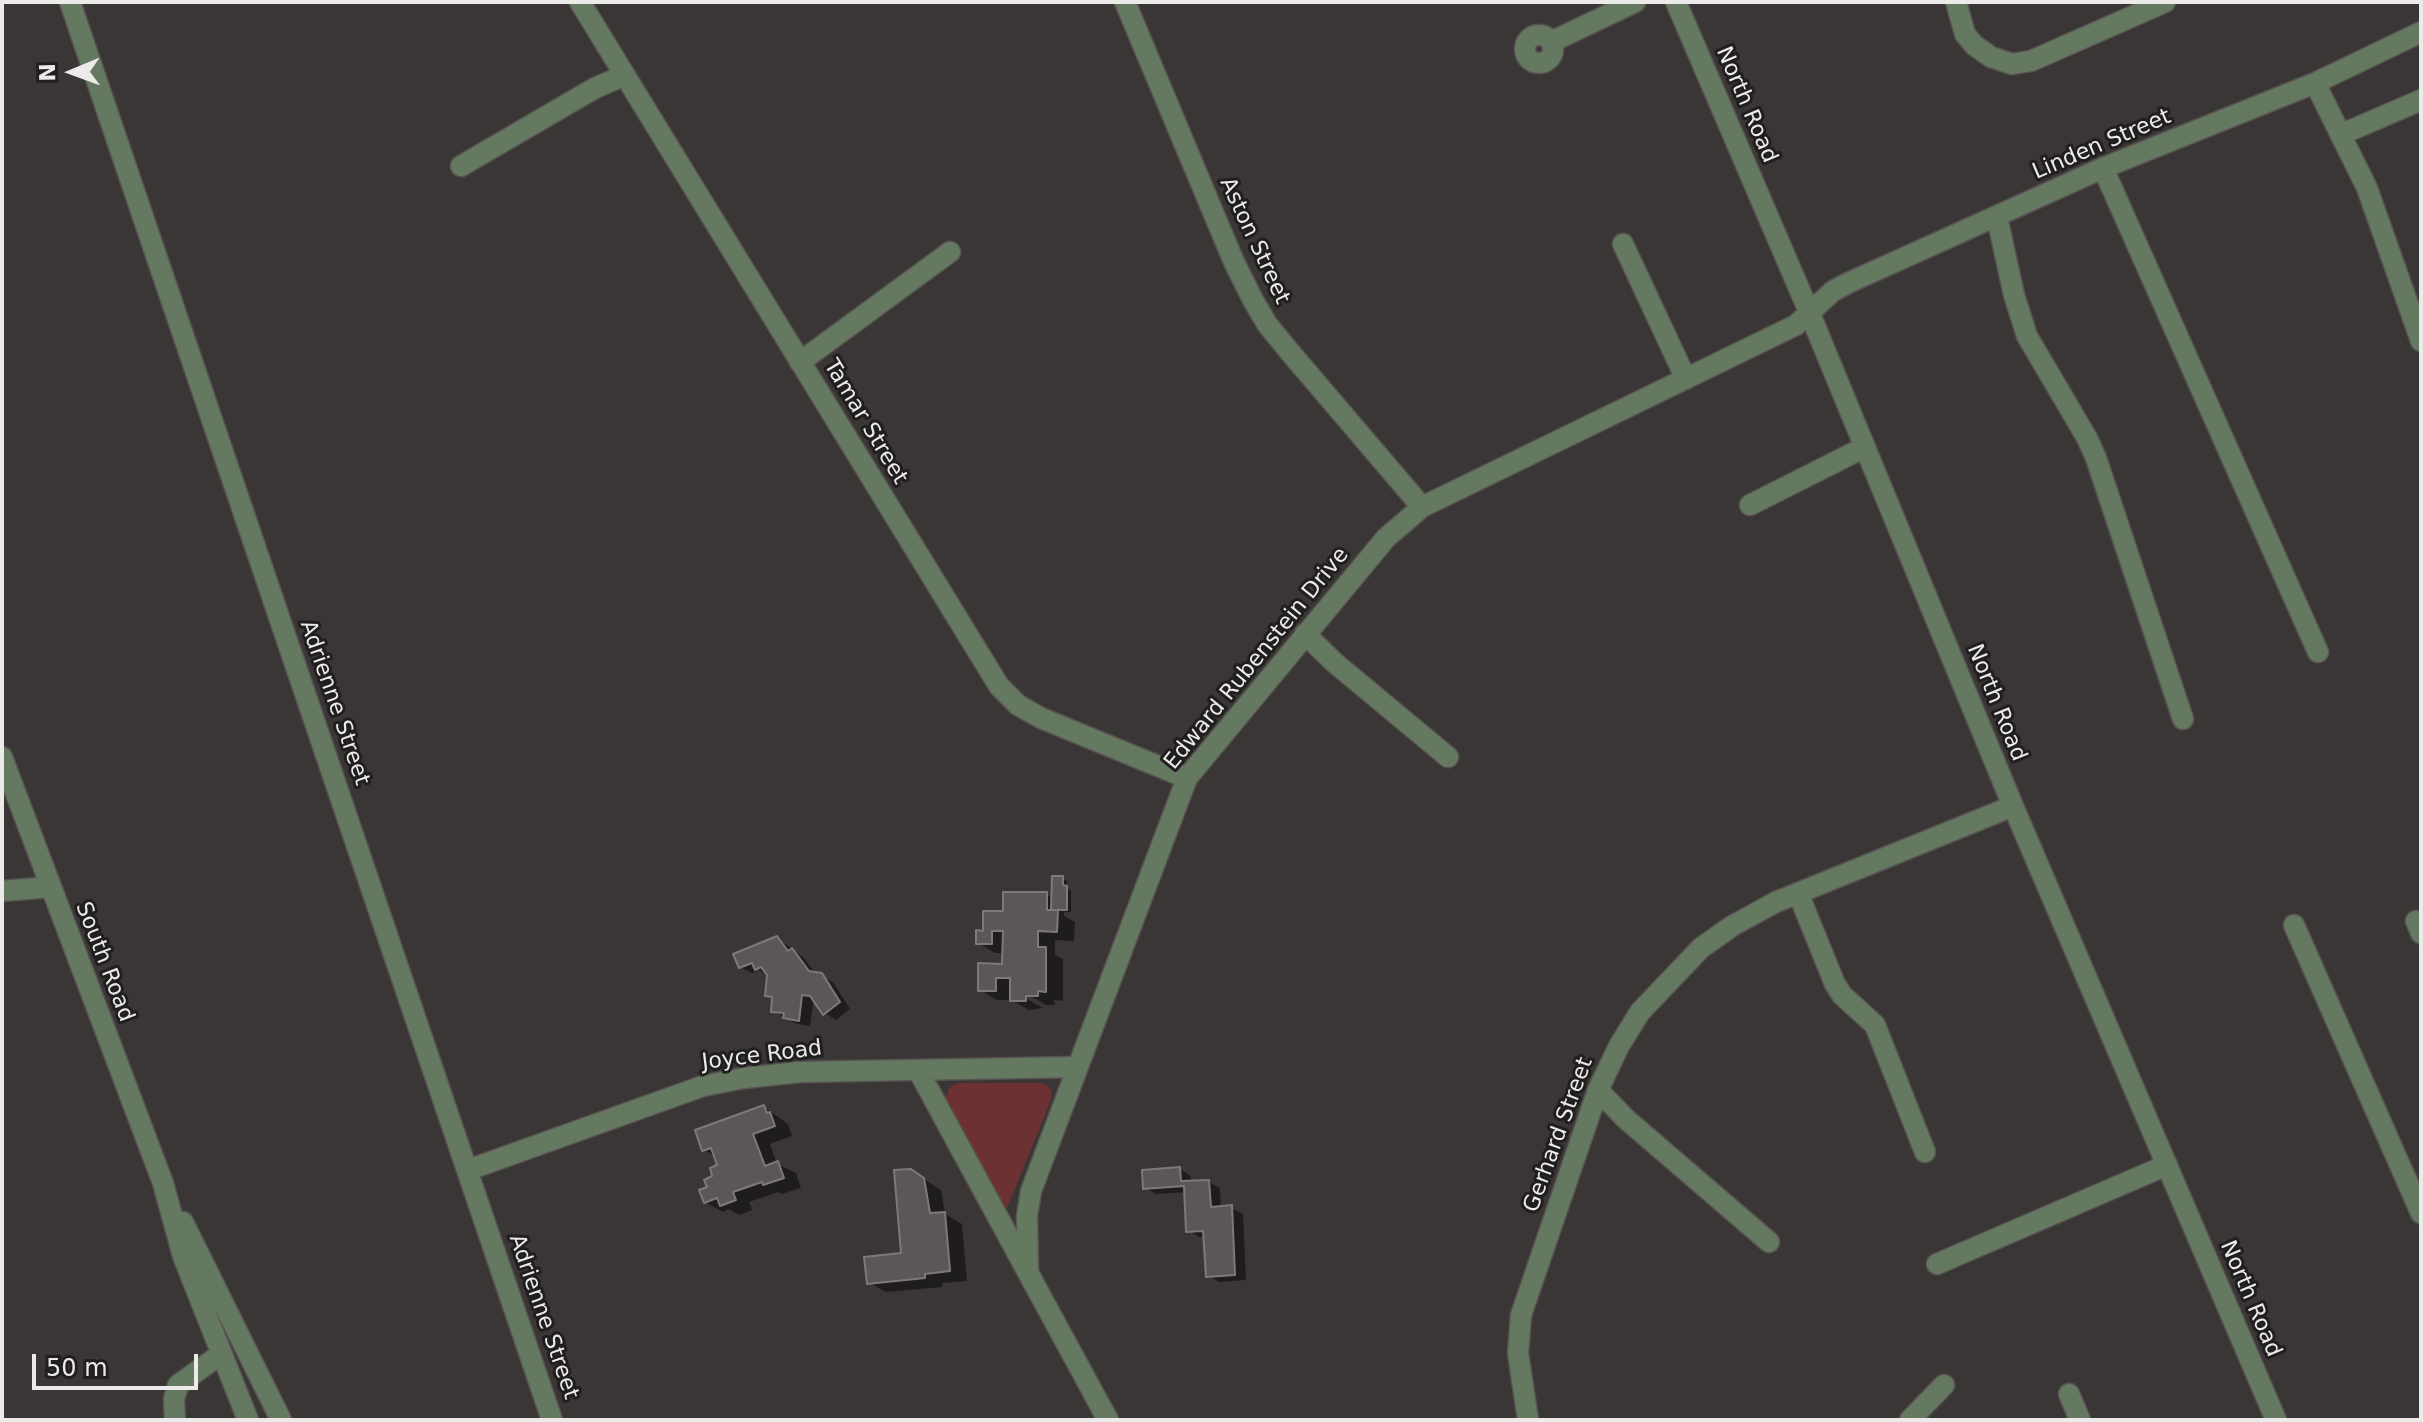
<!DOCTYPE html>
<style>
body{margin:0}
#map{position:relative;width:2423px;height:1422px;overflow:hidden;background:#3a3636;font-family:"DejaVu Sans",sans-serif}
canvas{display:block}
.frame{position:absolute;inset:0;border:4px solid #edeaea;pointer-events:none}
.north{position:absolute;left:32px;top:32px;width:80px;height:80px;-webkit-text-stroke:6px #201e1e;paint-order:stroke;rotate:269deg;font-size:22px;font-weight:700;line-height:32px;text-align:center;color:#edeaea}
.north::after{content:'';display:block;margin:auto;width:28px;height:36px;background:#edeaea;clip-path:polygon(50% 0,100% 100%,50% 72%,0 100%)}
.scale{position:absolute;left:32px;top:1354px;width:166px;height:36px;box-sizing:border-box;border:4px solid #edeaea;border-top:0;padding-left:10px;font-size:24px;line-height:28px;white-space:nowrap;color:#edeaea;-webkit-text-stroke:6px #201e1e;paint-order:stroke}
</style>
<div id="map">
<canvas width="2423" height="1422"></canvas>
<div class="frame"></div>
<div class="north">N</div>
<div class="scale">50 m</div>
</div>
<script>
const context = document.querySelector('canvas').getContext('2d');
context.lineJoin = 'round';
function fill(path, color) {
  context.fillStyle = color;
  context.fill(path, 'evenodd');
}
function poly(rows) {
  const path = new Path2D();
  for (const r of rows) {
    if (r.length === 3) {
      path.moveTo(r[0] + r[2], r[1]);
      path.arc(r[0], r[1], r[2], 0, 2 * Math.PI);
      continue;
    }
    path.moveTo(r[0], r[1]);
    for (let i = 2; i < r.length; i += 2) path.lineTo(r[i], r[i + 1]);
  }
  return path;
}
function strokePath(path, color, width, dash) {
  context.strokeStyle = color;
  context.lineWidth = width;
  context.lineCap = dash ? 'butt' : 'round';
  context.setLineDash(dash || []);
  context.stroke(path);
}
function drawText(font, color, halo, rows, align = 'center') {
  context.font = font + ' "DejaVu Sans",sans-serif';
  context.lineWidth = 6;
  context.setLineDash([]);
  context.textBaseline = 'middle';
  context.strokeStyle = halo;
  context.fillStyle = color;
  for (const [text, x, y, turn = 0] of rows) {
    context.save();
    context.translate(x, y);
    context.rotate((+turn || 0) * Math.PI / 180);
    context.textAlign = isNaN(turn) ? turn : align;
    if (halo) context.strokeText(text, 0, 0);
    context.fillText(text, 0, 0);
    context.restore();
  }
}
const green = poly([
 [958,1083,1041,1083,1051,1088,1051,1100,1007,1208,1003,1208,945,1100,950,1087]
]);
const shadow = poly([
 [1062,878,1067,881,1067,888,1071,891,1071,912,1064,912,1064,916,1075,922,1074,941,1055,940,1055,955,1063,959,1063,1001,1054,1000,1055,1005,1046,1005,1027,994,1027,999,1043,1008,1029,1010,1011,1000,997,1000,980,990,1004,966,1004,953,995,953,978,943,985,933,1005,913,1046,894,1053,898],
 [777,938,803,957,816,974,833,982,850,1009,836,1020,825,1013,814,998,810,1026,797,1024,773,1011,774,999,767,995,769,976,759,970,752,973,740,967],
 [764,1107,788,1124,792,1136,770,1144,777,1164,796,1173,801,1188,782,1194,778,1192,749,1202,752,1210,739,1215,729,1209,723,1212,705,1202,720,1167,717,1157,704,1150],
 [1180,1169,1191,1176,1191,1183,1209,1182,1220,1188,1221,1208,1231,1208,1243,1214,1246,1280,1219,1282,1208,1275,1206,1237,1199,1237,1188,1230,1186,1192,1156,1194,1145,1188],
 [911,1171,941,1190,945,1214,962,1224,967,1281,942,1283,942,1287,886,1292,868,1282,903,1255]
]);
const building = poly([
 [1052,876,1063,876,1063,885,1067,886,1067,910,1051,910,1052,876],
 [1003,892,1047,892,1047,910,1058,910,1057,932,1038,931,1038,947,1046,947,1046,992,1038,991,1038,996,1026,996,1026,1001,1010,1001,1010,978,996,978,996,991,978,991,978,963,1002,964,1003,931,992,931,992,944,976,944,976,930,983,931,983,911,1003,911,1003,892],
 [777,936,788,951,792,948,809,971,822,973,840,1002,823,1015,810,996,802,995,799,1021,783,1018,784,1013,771,1012,772,997,765,996,767,975,761,967,755,970,752,963,739,968,733,954,777,936],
 [764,1105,767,1113,770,1112,775,1126,753,1134,765,1166,778,1161,784,1178,763,1185,762,1182,733,1192,736,1200,720,1206,717,1198,704,1203,699,1190,707,1187,704,1180,712,1176,710,1168,717,1165,711,1148,702,1151,695,1130,764,1105],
 [1180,1167,1181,1181,1209,1180,1211,1207,1232,1205,1235,1275,1206,1277,1203,1231,1186,1232,1184,1186,1143,1189,1142,1170,1180,1167],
 [911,1169,924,1178,930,1213,945,1212,950,1271,925,1274,925,1278,867,1284,864,1257,901,1253,894,1170,911,1169]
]);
const minor = poly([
 [70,2,552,1420],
 [580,2,999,686,1018,705,1041,718,1187,778],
 [1125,2,1234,262,1253,300,1267,324,1289,351,1422,507],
 [1676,2,1810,314,2013,806,2276,1420],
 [1956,2,1965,34,1974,45,1991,57,2012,64,2031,61,2165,2],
 [1539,49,14],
 [1551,42,1635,2],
 [2315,83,2367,188,2421,341],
 [2342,134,2421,100],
 [461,166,595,88,625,75],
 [2103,168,2318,652],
 [1997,217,2014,295,2027,336,2087,438,2096,458,2183,719],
 [1623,244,1686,379],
 [800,362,950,252],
 [1750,505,1865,447],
 [1305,634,1335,663,1448,757],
 [2,757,163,1183,183,1256,248,1420],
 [2,891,51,887],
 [1798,893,1835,984,1842,995,1875,1025,1925,1152],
 [2416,921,2421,933],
 [2294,925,2421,1213],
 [918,1070,1108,1420],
 [1598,1090,1626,1119,1769,1242],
 [468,1170,703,1086,744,1078,800,1072,1076,1067],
 [183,1222,281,1420],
 [1937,1264,2167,1165],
 [1028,1270,1027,1216,1031,1191,1187,778,1386,538,1422,507,1796,325,1833,291,1848,283,2103,168,2315,83,2421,32],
 [2069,1394,2080,1420],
 [175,1420,174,1399,178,1385,221,1354],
 [1528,1420,1518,1353,1521,1315,1598,1090,1619,1046,1640,1012,1701,948,1732,926,1776,902,2013,806],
 [1910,1420,1944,1385]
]);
const streetNames = [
 ["North Road",1746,105,67],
 ["Linden Street",2102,145,-23],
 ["Aston Street",1254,241,65],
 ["Tamar Street",865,422,59],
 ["Edward Rubenstein Drive",1257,659,-51],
 ["Adrienne Street",334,703,71],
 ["North Road",1996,703,68],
 ["South Road",104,962,69],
 ["Joyce Road",762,1056,-7],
 ["Gerhard Street",1559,1135,-70],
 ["North Road",2250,1299,67],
 ["Adrienne Street",543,1317,71]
];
fill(green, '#6e3133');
fill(shadow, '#0007');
fill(building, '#5c5757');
strokePath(building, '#7e7979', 2);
strokePath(minor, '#575353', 23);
strokePath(minor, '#657961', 20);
drawText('22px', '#edeaea', '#201e1e', streetNames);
</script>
